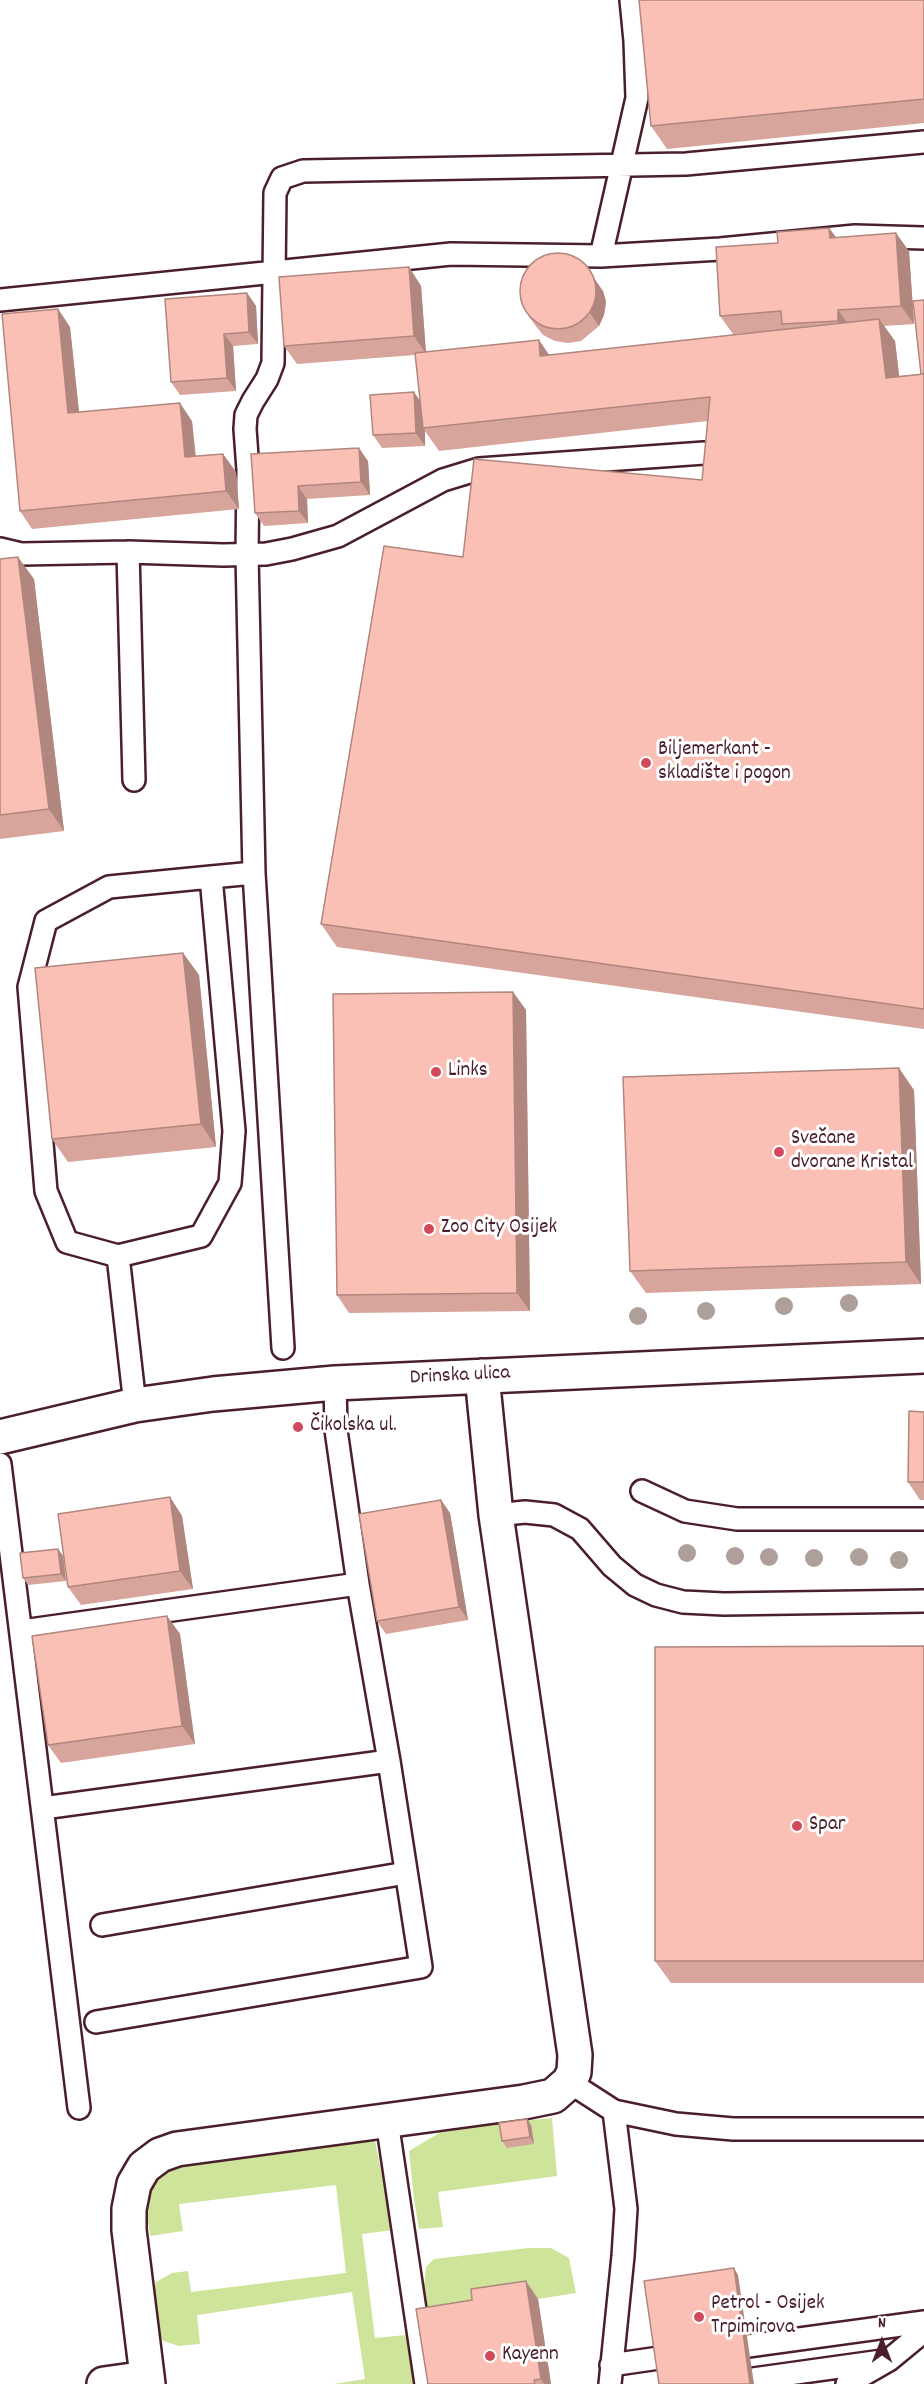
<!DOCTYPE html>
<meta charset="utf-8">
<style>
body{margin:0}
#map{position:relative;width:924px;height:2384px;overflow:hidden;background:#fff;font-family:Dekko,sans-serif}
canvas{display:block}
.north{position:absolute;left:852px;top:2312px;width:60px;height:60px;-webkit-text-stroke:4px #fff;paint-order:stroke;rotate:0deg;font-size:16px;font-weight:700;line-height:24px;text-align:center;color:#4a1f2b}
.north::after{content:'';display:block;margin:auto;width:21px;height:27px;background:#4a1f2b;clip-path:polygon(50% 0,100% 100%,50% 72%,0 100%)}
</style>
<div id="map">
<canvas width="924" height="2384"></canvas>
<div class="north">N</div>
</div>
<script>
const context = document.querySelector('canvas').getContext('2d');
context.lineJoin = 'round';
function fill(path, color) {
  context.fillStyle = color;
  context.fill(path, 'evenodd');
}
function poly(rows) {
  const path = new Path2D();
  for (const r of rows) {
    if (r.length === 3) {
      path.moveTo(r[0] + r[2], r[1]);
      path.arc(r[0], r[1], r[2], 0, 2 * Math.PI);
      continue;
    }
    path.moveTo(r[0], r[1]);
    for (let i = 2; i < r.length; i += 2) path.lineTo(r[i], r[i + 1]);
  }
  return path;
}
function strokePath(path, color, width, dash) {
  context.strokeStyle = color;
  context.lineWidth = width;
  context.lineCap = dash ? 'butt' : 'round';
  context.setLineDash(dash || []);
  context.stroke(path);
}
function drawText(font, color, halo, rows, align = 'center') {
  context.font = font + ' Dekko,sans-serif';
  context.lineWidth = 6;
  context.setLineDash([]);
  context.textBaseline = 'middle';
  context.strokeStyle = halo;
  context.fillStyle = color;
  for (const [text, x, y, turn = 0] of rows) {
    context.save();
    context.translate(x, y);
    context.rotate((+turn || 0) * Math.PI / 180);
    context.textAlign = isNaN(turn) ? turn : align;
    if (halo) context.strokeText(text, 0, 0);
    context.fillText(text, 0, 0);
    context.restore();
  }
}
const green = poly([
 [552,2118,557,2176,438,2192,443,2227,419,2229,414,2199,409,2151,439,2133,483,2125],
 [375,2141,393,2230,362,2234,375,2338,406,2335,413,2384,334,2384,365,2379,352,2292,197,2315,200,2344,179,2346,163,2341,154,2323,152,2291,156,2282,172,2273,188,2271,191,2292,346,2273,336,2185,179,2204,183,2231,150,2236,145,2197,154,2179,175,2165],
 [528,2248,551,2248,569,2258,576,2293,538,2299,429,2327,424,2287,426,2267,434,2259]
]);
const lane = poly([
 [601,256,637,98,635,41,631,0],
 [0,300,451,254,601,256,720,249,855,236,924,238],
 [0,549,21,554,128,552,223,555,266,554,292,549,338,536,443,480,479,469,704,453],
 [128,552,134,780],
 [211,877,234,1131,230,1183,201,1236,118,1256,67,1242,46,1191,29,987,46,921,109,887,211,877],
 [211,877,254,873],
 [118,1256,135,1405],
 [283,1348,254,873,247,555,248,470,245,429,246,415,253,401,267,379,273,363,275,193,282,178,303,171,686,164,924,142],
 [0,1464,79,2108],
 [642,1491,685,1511,737,1519,924,1519],
 [496,1515,525,1512,554,1515,580,1529,612,1566,635,1585,656,1595,683,1602,724,1604,924,1601],
 [22,1631,358,1584],
 [43,1808,389,1761],
 [102,1925,406,1873],
 [96,2022,421,1967,389,1761,358,1584,336,1430,335,1383],
 [569,2082,614,2111,676,2124,733,2129,924,2129],
 [387,2121,426,2384],
 [748,2346,924,2322],
 [611,2365,659,2358],
 [753,2379,889,2360],
 [610,2384,623,2256,626,2209,614,2111],
 [847,2384,889,2360,924,2331]
]);
const street = poly([
 [0,1437,135,1405,213,1394,335,1383,924,1356],
 [104,2384,147,2378],
 [148,2384,129,2230,129,2209,134,2184,144,2167,160,2155,177,2149,524,2102,553,2096,569,2082,574,2072,575,2055,496,1515,482,1376]
]);
const trees = [
 [849,1303],
 [784,1306],
 [706,1311],
 [638,1316],
 [687,1553],
 [735,1556],
 [769,1557],
 [859,1557],
 [814,1558],
 [899,1560]
];
const wall = poly([
 [924,0,924,123,667,149,651,126],
 [829,228,836,237,909,251,914,324,884,326,895,341,899,376,921,374,924,300,924,1029,337,947,321,924,463,557,702,480,708,421,439,451,425,431,425,446,382,448,373,435,420,400,415,355,297,364,284,346,409,267,421,286,426,352,549,355,754,333,733,334,720,316,778,243],
 [603,291,606,302,604,315,599,326,581,341,568,343,555,341,543,335,535,325,526,312],
 [247,293,256,306,258,344,233,346,236,391,180,395,171,382],
 [58,309,70,327,79,412,192,421,196,456,223,454,236,472,239,509,32,529,20,511],
 [251,454,368,461,370,495,307,499,308,523,264,526,255,513],
 [0,559,34,579,64,831,0,839],
 [183,953,199,975,216,1147,68,1162,52,1139],
 [513,992,526,1010,530,1311,349,1313,337,1295],
 [914,1090,921,1284,646,1293,630,1271],
 [924,1412,924,1500,920,1500,908,1482],
 [170,1497,182,1516,193,1589,81,1605,68,1587],
 [441,1500,450,1513,468,1620,386,1634,377,1621],
 [58,1549,63,1556,66,1581,28,1585,23,1578],
 [167,1616,180,1634,195,1744,61,1763,48,1745],
 [924,1646,924,1983,671,1983,655,1961],
 [531,2125,534,2144,507,2148,502,2141],
 [538,2299,551,2384,428,2384]
]);
const shadedWall = poly([
 [829,228,842,246,830,238],
 [896,233,909,251,914,324,901,306],
 [409,267,421,286,426,354,414,336],
 [594,278,603,291,606,302,604,315,599,326,590,313],
 [247,293,256,306,258,344,249,332],
 [58,309,70,327,81,431,68,413],
 [838,310,851,328,851,339,838,321],
 [879,319,895,341,902,400,886,378],
 [224,334,233,346,236,391,227,378],
 [539,340,554,362,540,356],
 [414,392,423,405,423,428,425,431,425,446,416,433],
 [180,403,192,421,197,475,185,457],
 [359,448,368,461,370,495,361,482],
 [223,454,236,472,239,509,226,491],
 [298,486,307,499,308,523,299,511],
 [18,557,34,579,64,831,49,809],
 [183,953,199,975,216,1147,201,1124],
 [513,992,526,1010,530,1311,517,1293],
 [899,1068,914,1090,921,1284,906,1262],
 [170,1497,182,1516,193,1589,180,1571],
 [441,1500,450,1513,468,1620,459,1607],
 [58,1549,63,1556,66,1581,61,1574],
 [167,1616,180,1634,195,1744,182,1726],
 [527,2119,531,2125,534,2144,530,2137],
 [734,2268,738,2275,754,2384,750,2384],
 [526,2281,538,2299,551,2384,544,2384,541,2379]
]);
const building = poly([
 [639,0,924,0,924,99,651,126,639,0],
 [829,228,830,238,896,233,901,306,838,310,838,321,782,324,781,311,720,316,716,247,778,243,777,232,829,228],
 [558,291,38],
 [409,267,414,336,284,346,279,277,409,267],
 [247,293,249,332,224,334,227,378,171,382,165,299,247,293],
 [924,300,924,374,921,374,913,301,924,300],
 [58,309,68,413,180,403,185,457,223,454,226,491,20,511,2,314,58,309],
 [879,319,886,378,924,374,924,1009,321,924,384,546,463,557,474,459,702,480,710,397,423,428,415,353,539,340,540,356,879,319],
 [414,392,416,433,373,435,370,395,414,392],
 [359,448,361,482,298,486,299,511,255,513,251,454,359,448],
 [18,557,49,809,0,815,0,559,18,557],
 [183,953,201,1124,52,1139,35,968,183,953],
 [513,992,517,1293,337,1295,333,994,513,992],
 [899,1068,906,1262,630,1271,623,1077,899,1068],
 [909,1411,924,1412,924,1482,908,1482,909,1411],
 [170,1497,180,1571,68,1587,58,1514,170,1497],
 [441,1500,459,1607,377,1621,359,1514,441,1500],
 [58,1549,61,1574,23,1578,20,1553,58,1549],
 [167,1616,182,1726,48,1745,32,1636,167,1616],
 [924,1646,924,1961,655,1961,655,1647,924,1646],
 [527,2119,530,2137,502,2141,499,2123,527,2119],
 [734,2268,750,2384,659,2384,644,2281,734,2268],
 [526,2281,541,2379,534,2380,535,2384,428,2384,416,2309,472,2300,471,2289,526,2281]
]);
const markers = [
 [646,763,6,"#d1495b"],
 [436,1072,6,"#d1495b"],
 [779,1152,6,"#d1495b"],
 [429,1229,6,"#d1495b"],
 [298,1427,6,"#d1495b"],
 [797,1826,6,"#d1495b"],
 [699,2317,6,"#d1495b"],
 [490,2356,6,"#d1495b"]
];
const poiNames = [
 ["Biljemerkant -",658,751],
 ["skladište i pogon",658,775],
 ["Links",448,1072],
 ["Svečane",791,1140],
 ["dvorane Kristal",791,1164],
 ["Zoo City Osijek",441,1229],
 ["Čikolska ul.",310,1427],
 ["Spar",809,1826],
 ["Petrol - Osijek",711,2305],
 ["Trpimirova",711,2329],
 ["Kayenn",502,2356]
];
const streetNames = [
 ["Drinska ulica",460,1377,-3]
];
fill(green, '#cee49a');
strokePath(lane, '#4a1f2b', 26);
strokePath(street, '#4a1f2b', 38);
strokePath(lane, '#fff', 21);
strokePath(street, '#fff', 33);
context.fillStyle = '#ae9f9a';
for (const [x, y] of trees) {
  context.beginPath();
  context.arc(x, y, 9, 0, 2 * Math.PI);
  context.fill();
}
fill(wall, '#d8a59c');
fill(shadedWall, '#b0867f');
fill(building, '#fbc0b5');
strokePath(building, '#b0867f', 1.5);
for (const [x, y, r, color] of markers) {
  const dot = new Path2D();
  dot.arc(x, y, r, 0, 2 * Math.PI);
  context.fillStyle = color;
  context.fill(dot);
  strokePath(dot, '#fff', 2);
}
drawText('21px', '#4a1f2b', '#fff', poiNames, 'left');
drawText('21px', '#4a1f2b', '#fff', streetNames);
</script>
